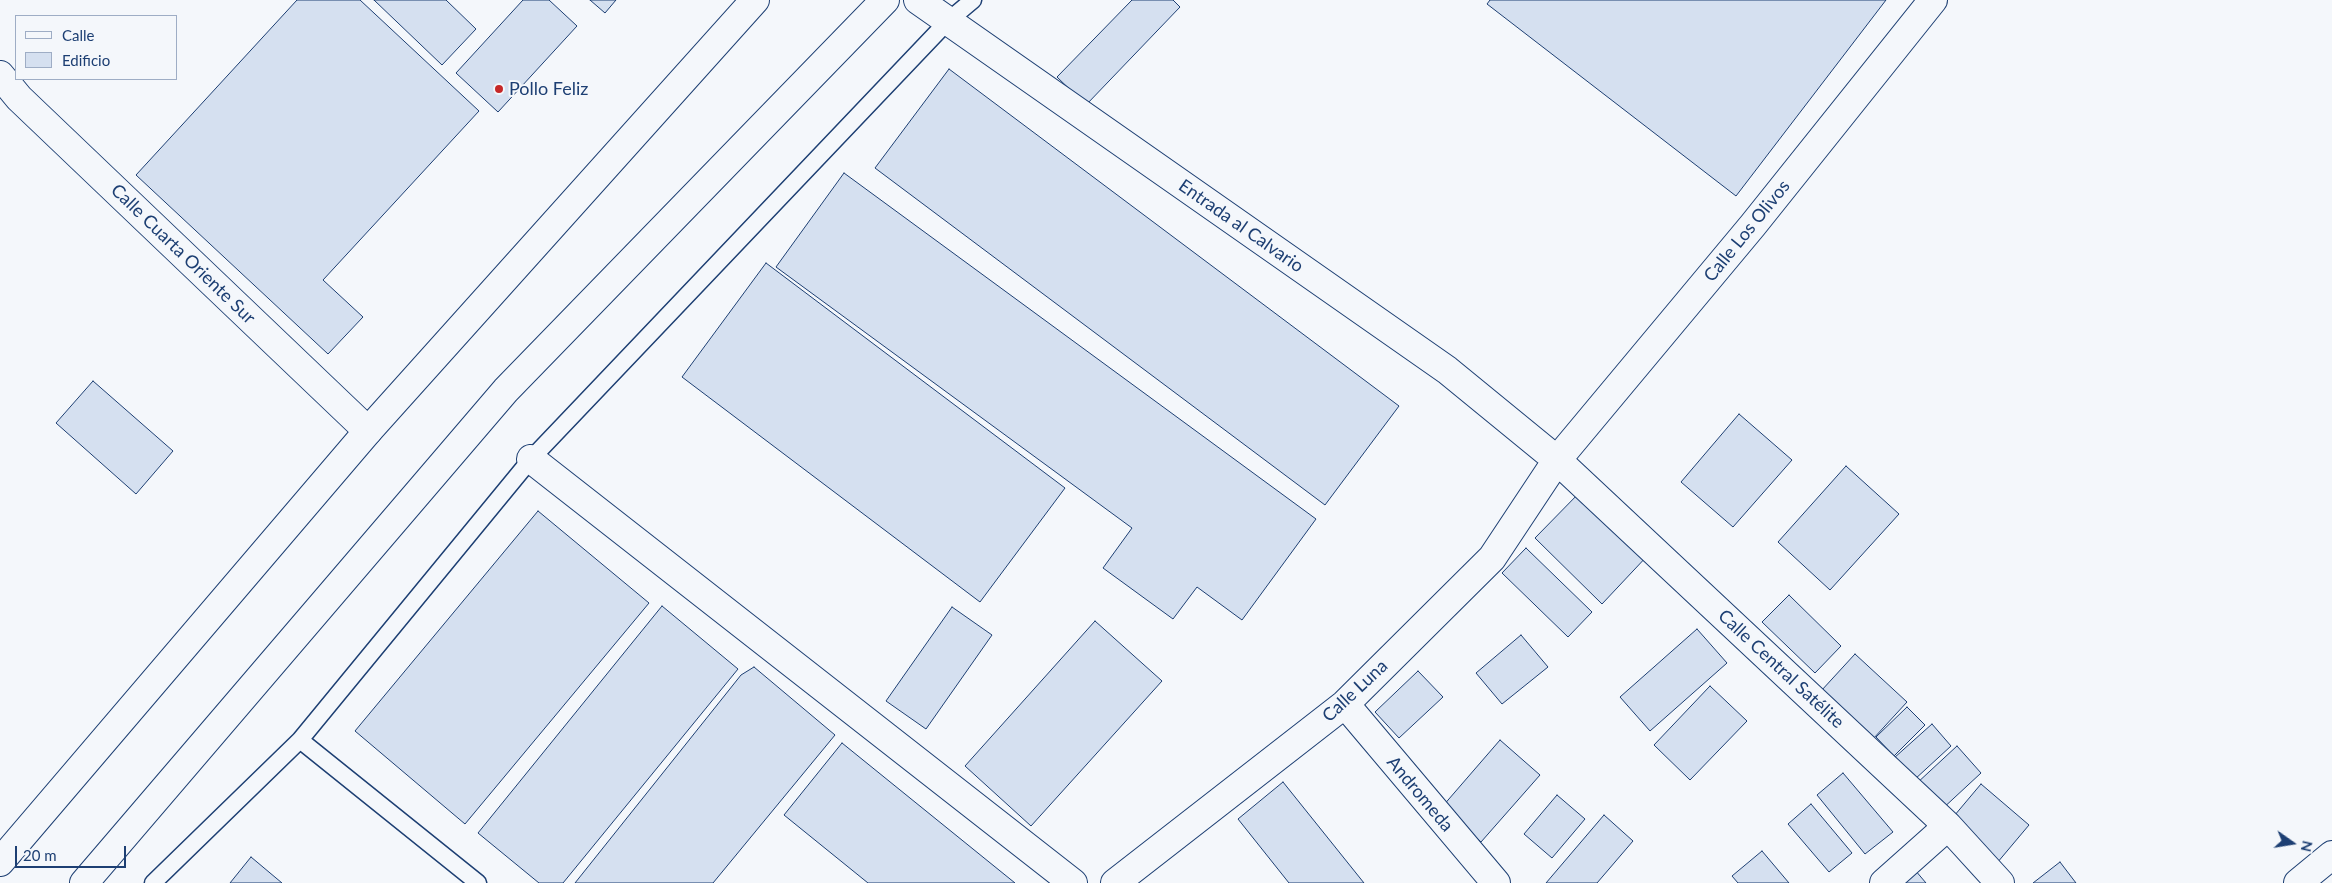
<!DOCTYPE html>
<meta charset="utf-8">
<style>
body{margin:0}
#map{position:relative;width:2332px;height:883px;overflow:hidden;background:#f4f7fb;font-family:Lato,sans-serif}
canvas{display:block}
.legend{position:absolute;left:15px;top:15px;width:162px;height:65px;box-sizing:border-box;background:#f4f7fb;border:1px solid #9eadc5;margin:0;padding:6px 9px;list-style:none;font-size:15px;color:#1d3f73}
.legend li{display:flex;align-items:center;gap:10px;height:25px}
.legend b{width:25px;border:1px solid #9eadc5}
.north{position:absolute;left:2267px;top:818px;width:50px;height:50px;-webkit-text-stroke:4px #f4f7fb;paint-order:stroke;rotate:103deg;font-size:14px;font-weight:700;line-height:20px;text-align:center;color:#1d3f73}
.north::after{content:'';display:block;margin:auto;width:18px;height:22px;background:#1d3f73;clip-path:polygon(50% 0,100% 100%,50% 72%,0 100%)}
.scale{position:absolute;left:15px;top:846px;width:111px;height:22px;box-sizing:border-box;border:2px solid #1d3f73;border-top:0;padding-left:6px;font-size:15px;line-height:18px;white-space:nowrap;color:#1d3f73;-webkit-text-stroke:4px #f4f7fb;paint-order:stroke}
</style>
<div id="map">
<canvas width="2332" height="883"></canvas>
<ul class="legend">
<li><b style="height:6px;background:#f4f7fb"></b>Calle</li>
<li><b style="height:14px;background:#d5e0f0"></b>Edificio</li>
</ul>
<div class="north">N</div>
<div class="scale">20 m</div>
</div>
<script>
const context = document.querySelector('canvas').getContext('2d');
context.lineJoin = 'round';
function fill(path, color) {
  context.fillStyle = color;
  context.fill(path, 'evenodd');
}
function poly(rows) {
  const path = new Path2D();
  for (const r of rows) {
    path.moveTo(r[0], r[1]);
    for (let i = 2; i < r.length; i += 2) path.lineTo(r[i], r[i + 1]);
  }
  return path;
}
function strokePath(path, color, width, dash) {
  context.strokeStyle = color;
  context.lineWidth = width;
  context.lineCap = dash ? 'butt' : 'round';
  context.setLineDash(dash || []);
  context.stroke(path);
}
function drawText(font, color, halo, rows, align = 'center') {
  context.font = font + ' Lato,sans-serif';
  context.lineWidth = 4;
  context.setLineDash([]);
  context.textBaseline = 'middle';
  context.strokeStyle = halo;
  context.fillStyle = color;
  for (const [text, x, y, turn = 0] of rows) {
    context.save();
    context.translate(x, y);
    context.rotate((+turn || 0) * Math.PI / 180);
    context.textAlign = isNaN(turn) ? turn : align;
    if (halo) context.strokeText(text, 0, 0);
    context.fillText(text, 0, 0);
    context.restore();
  }
}
const building = poly([
 [297,0,360,0,479,111,323,280,363,317,328,354,136,175,297,0],
 [374,0,446,0,476,29,442,65,374,0],
 [523,0,549,0,577,26,498,112,456,73,523,0],
 [590,0,616,0,605,13,590,0],
 [1132,0,1173,0,1180,7,1086,105,1057,77,1132,0],
 [1490,0,1886,0,1736,196,1487,4,1490,0],
 [949,69,1399,406,1325,505,875,168,949,69],
 [844,173,1316,519,1242,620,1197,587,1173,619,1103,568,1132,528,776,267,844,173],
 [766,263,1065,488,980,602,682,377,766,263],
 [93,381,173,451,136,494,56,423,93,381],
 [1739,414,1792,460,1733,527,1681,482,1739,414],
 [1846,466,1899,514,1830,590,1778,542,1846,466],
 [1583,489,1649,554,1602,604,1535,538,1583,489],
 [538,511,649,603,465,824,355,731,538,511],
 [1526,548,1592,612,1568,637,1502,573,1526,548],
 [1789,595,1841,646,1815,673,1762,622,1789,595],
 [662,606,738,669,563,883,539,883,478,833,662,606],
 [952,607,992,635,926,729,886,701,952,607],
 [1095,621,1162,681,1031,826,965,766,1095,621],
 [1697,629,1727,663,1650,731,1620,697,1697,629],
 [1521,635,1548,667,1502,704,1476,673,1521,635],
 [1855,654,1907,702,1873,739,1821,691,1855,654],
 [754,667,835,735,713,883,575,883,741,675,754,667],
 [1418,671,1443,697,1399,738,1375,712,1418,671],
 [1710,686,1747,721,1690,780,1654,745,1710,686],
 [1907,707,1925,725,1894,756,1876,737,1907,707],
 [1932,724,1951,746,1914,780,1894,758,1932,724],
 [1500,740,1540,775,1481,842,1442,807,1500,740],
 [842,743,1015,883,868,883,784,815,842,743],
 [1957,746,1981,773,1940,811,1916,784,1957,746],
 [1843,773,1893,832,1865,854,1817,795,1843,773],
 [1283,782,1364,883,1289,883,1238,819,1283,782],
 [1981,784,2029,825,1997,863,1949,822,1981,784],
 [1557,795,1585,819,1552,858,1524,834,1557,795],
 [1811,804,1852,853,1829,872,1788,824,1811,804],
 [1604,815,1633,841,1597,883,1546,883,1604,815],
 [1762,851,1789,883,1738,883,1732,876,1762,851],
 [251,857,282,883,230,883,251,857],
 [2060,862,2076,883,2033,883,2060,862],
 [1915,870,1926,883,1900,883,1915,870]
]);
const service = poly([
 [300,740,478,883],
 [153,883,300,740,531,459,948,21,973,0]
]);
const minor = poly([
 [918,0,1447,370,1557,460,1948,826,2000,883],
 [0,75,19,98,368,431],
 [531,459,1073,883],
 [1345,704,1496,883],
 [1115,883,1345,704,1492,558,1557,460,1753,225,1933,0],
 [1884,883,1948,826],
 [2298,883,2332,855]
]);
const primary = poly([
 [0,862,368,431,755,0],
 [84,883,506,390,885,0]
]);
const markers = [
 [499,89,5,"#c62828"]
];
const poiNames = [
 ["Pollo Feliz",509,89]
];
const streetNames = [
 ["Entrada al Calvario",1241,226,35],
 ["Calle Los Olivos",1747,231,-51],
 ["Calle Cuarta Oriente Sur",183,254,44],
 ["Calle Central Satélite",1781,669,43],
 ["Calle Luna",1355,691,-43],
 ["Andromeda",1420,794,50]
];
fill(building, '#d5e0f0');
strokePath(building, '#1d3f73', 1);
strokePath(service, '#1d3f73', 19);
strokePath(minor, '#1d3f73', 30);
strokePath(primary, '#1d3f73', 30);
strokePath(service, '#f4f7fb', 16);
strokePath(minor, '#f4f7fb', 28);
strokePath(primary, '#f4f7fb', 28);
for (const [x, y, r, color] of markers) {
  const dot = new Path2D();
  dot.arc(x, y, r, 0, 2 * Math.PI);
  context.fillStyle = color;
  context.fill(dot);
  strokePath(dot, '#f4f7fb', 2);
}
drawText('18px', '#1d3f73', '#f4f7fb', poiNames, 'left');
drawText('18px', '#1d3f73', '#f4f7fb', streetNames);
</script>
